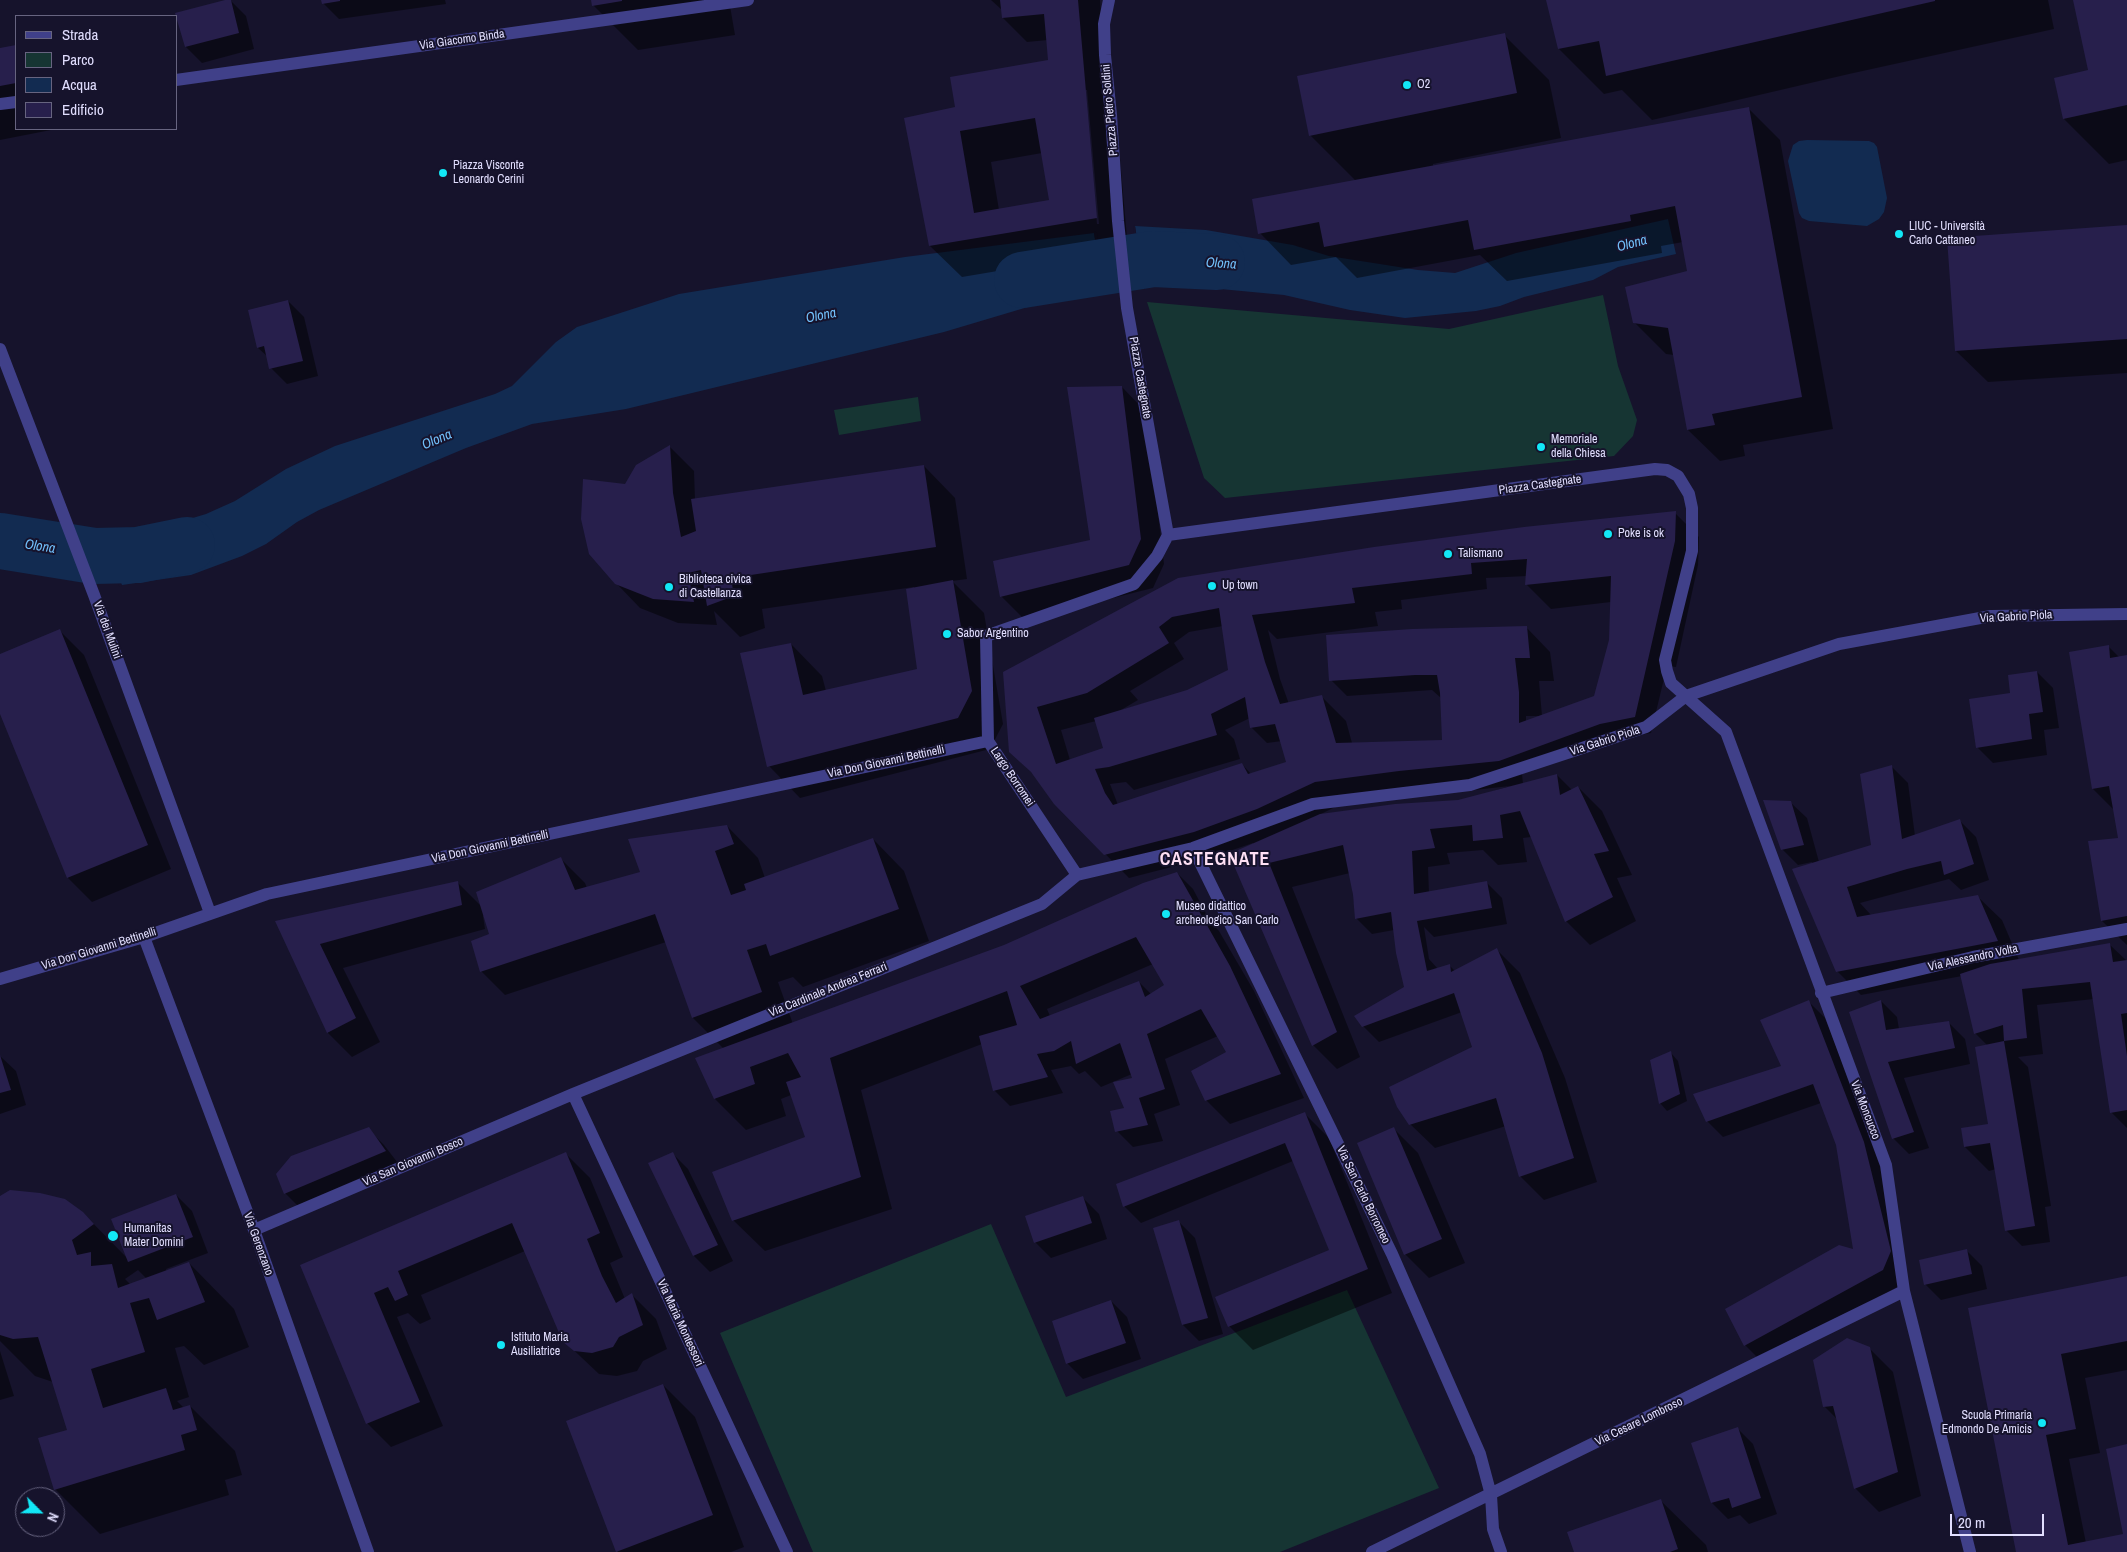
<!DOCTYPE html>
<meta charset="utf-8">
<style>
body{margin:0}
#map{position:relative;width:2127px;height:1552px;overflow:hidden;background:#16132c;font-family:"Archivo Narrow",sans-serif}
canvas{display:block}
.legend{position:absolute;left:15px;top:15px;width:162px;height:115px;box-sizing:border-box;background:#16132c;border:1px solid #676480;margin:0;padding:6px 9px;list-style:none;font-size:15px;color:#e1defe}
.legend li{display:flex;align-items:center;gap:10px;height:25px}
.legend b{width:25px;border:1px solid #676480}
.north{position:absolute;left:15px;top:1487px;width:50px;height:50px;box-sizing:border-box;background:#16132c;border:1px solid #676480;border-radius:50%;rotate:113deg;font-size:14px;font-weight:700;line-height:20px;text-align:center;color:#e1defe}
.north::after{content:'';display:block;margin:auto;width:18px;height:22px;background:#12e7f6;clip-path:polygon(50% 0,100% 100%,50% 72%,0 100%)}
.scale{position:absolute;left:1950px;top:1514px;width:94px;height:22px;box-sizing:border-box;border:2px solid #e1defe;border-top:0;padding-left:6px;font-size:15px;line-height:18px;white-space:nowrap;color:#e1defe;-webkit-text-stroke:4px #16132c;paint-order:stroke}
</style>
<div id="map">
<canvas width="2127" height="1552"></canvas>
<ul class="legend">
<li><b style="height:6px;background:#404089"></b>Strada</li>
<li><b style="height:14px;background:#163533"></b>Parco</li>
<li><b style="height:14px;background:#122b51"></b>Acqua</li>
<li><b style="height:14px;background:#271f4c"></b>Edificio</li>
</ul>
<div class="north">N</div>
<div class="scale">20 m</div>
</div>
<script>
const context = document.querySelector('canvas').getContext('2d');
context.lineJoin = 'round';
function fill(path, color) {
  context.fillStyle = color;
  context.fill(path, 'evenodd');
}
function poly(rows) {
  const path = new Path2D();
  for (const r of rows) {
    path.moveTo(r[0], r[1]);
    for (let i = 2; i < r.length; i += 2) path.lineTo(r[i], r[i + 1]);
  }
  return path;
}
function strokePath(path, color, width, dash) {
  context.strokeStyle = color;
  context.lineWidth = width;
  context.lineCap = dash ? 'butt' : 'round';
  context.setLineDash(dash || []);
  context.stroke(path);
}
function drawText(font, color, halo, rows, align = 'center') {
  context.font = font + ' "Archivo Narrow",sans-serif';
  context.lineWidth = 4;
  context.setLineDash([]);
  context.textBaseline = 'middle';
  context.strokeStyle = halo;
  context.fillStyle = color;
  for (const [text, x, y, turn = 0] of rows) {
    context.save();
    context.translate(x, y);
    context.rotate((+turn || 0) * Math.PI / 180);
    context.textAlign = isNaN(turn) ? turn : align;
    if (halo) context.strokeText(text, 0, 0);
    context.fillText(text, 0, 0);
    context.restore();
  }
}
const green = poly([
 [1603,295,1618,366,1637,420,1633,436,1614,456,1225,498,1204,478,1147,302,1449,329],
 [918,397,921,421,839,435,834,410],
 [991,1224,1066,1397,1347,1290,1439,1488,1280,1552,813,1552,720,1333]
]);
const water = poly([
 [1807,140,1869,141,1874,143,1877,147,1887,198,1884,212,1879,219,1867,226,1809,221,1802,218,1799,213,1788,161,1793,145,1799,141],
 [1668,219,1676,254,1618,267,1593,280,1524,297,1500,306,1476,311,1405,318,1350,310,1284,295,1178,285,1145,287,1135,226,1206,230,1293,245,1329,256,1418,270,1455,273,1516,253],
 [1094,233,1103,294,1048,301,944,332,626,409,532,424,466,448,319,510,297,522,266,544,242,556,191,575,122,585,101,532,186,520,206,514,235,501,286,469,335,446,495,394,512,386,556,342,577,327,679,294,905,257],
 [0,514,48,522,70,580,0,566]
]);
const pier = poly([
 [1135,224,1135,226,1145,290,1142,287,1133,227],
 [1094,231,1097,233,1105,293,1103,296],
 [48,522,51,522,72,579,71,582],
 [99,530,101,532,122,587,119,586,98,533]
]);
const shadow = poly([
 [230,0,246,16,254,49,202,63,186,47,177,14],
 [322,0,445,0,446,4,339,19,323,3],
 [592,0,729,0,735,35,638,50,593,5],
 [991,0,1100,0,1107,82,1114,90,1128,249,962,277,930,246,956,108,1050,61,1048,40,1027,42,1003,18,1002,10],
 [1085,90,1087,90,1099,224,1097,224],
 [1042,153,1050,201,999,210,991,162],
 [1548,0,2048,0,2054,29,1849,74,1652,120,1622,90,1604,94,1559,49],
 [2074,0,2127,0,2127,160,2109,164,2064,119,2089,71],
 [1504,35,1549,80,1561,138,1433,164,1433,167,1748,108,1780,140,1833,429,1743,445,1745,456,1720,461,1688,430,1674,355,1666,354,1634,322,1688,272,1683,242,1661,246,1662,253,1507,281,1480,255,1357,278,1336,257,1291,265,1260,233,1356,181,1310,135],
 [16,46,16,129,56,129,0,140,0,49],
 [2127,226,2127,373,1988,382,1956,351],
 [288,301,304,317,318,376,287,384,271,368,268,357,258,348],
 [1122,387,1146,412,1164,564,1153,588,1025,620,1001,596,1091,541],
 [670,447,694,471,695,500,924,466,955,498,967,579,952,581,984,613,1003,724,990,749,800,798,769,766,791,644,822,676,826,691,919,670,914,587,762,609,765,628,740,637,714,611,717,625,678,623,640,608,616,583,626,485,637,466],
 [1675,513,1699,537,1698,565,1676,667,1667,666,1651,733,1617,739,1522,774,1523,784,1557,775,1572,790,1578,787,1602,811,1632,875,1617,878,1636,921,1590,945,1566,921,1531,837,1523,838,1527,862,1498,865,1483,850,1447,853,1450,864,1428,867,1429,893,1486,882,1502,898,1507,924,1434,937,1424,927,1429,959,1438,969,1449,965,1455,971,1496,949,1520,973,1565,1078,1597,1182,1544,1200,1520,1176,1506,1126,1435,1148,1410,1124,1473,1047,1462,1012,1379,1042,1363,1026,1405,988,1394,930,1372,934,1356,918,1350,873,1292,887,1360,1057,1337,1069,1313,1045,1253,843,1218,855,1129,878,1055,803,1036,777,1011,752,1005,673,1179,579],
 [1527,576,1527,585,1551,609,1611,602,1611,639,1595,697,1526,722,1526,716,1542,716,1539,681,1554,681,1550,652,1526,627,1331,680,1347,696,1432,690,1441,698,1443,741,1352,743,1346,721,1322,697,1289,704,1280,679,1268,630,1277,639,1378,626,1375,612,1402,609,1401,600,1487,589,1486,578],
 [1223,626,1230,671,1188,691,1121,710,1138,700,1130,691,1184,659,1174,643,1189,632],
 [1250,718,1251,727,1267,743,1282,741,1288,763,1251,774,1242,764,1118,805,1110,784,1126,782,1134,790,1240,759,1234,739,1225,730],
 [1096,721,1104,749,1070,760,1061,730],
 [1510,786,1459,801,1319,815,1339,805],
 [60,631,84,655,171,869,92,902,68,878,0,711,0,655],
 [2109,647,2120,658,2127,657,2127,945,2102,921,2090,842,2119,839,2114,810,2093,789],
 [2037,672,2053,688,2059,728,2044,730,2047,755,1993,763,1977,747,2011,694],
 [1892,767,1908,783,1915,836,1960,821,1976,837,1989,880,1961,890,1949,879,1860,903,1871,915,1977,896,2002,920,2019,960,2110,945,2127,961,2127,1128,2111,1112,2094,999,2037,1005,2043,1054,2018,1057,2028,1067,2051,1206,2045,1207,2050,1242,2022,1246,2006,1230,1996,1169,1989,1171,1965,1147,1989,1125,1988,1046,1975,1033,1962,976,1861,995,1837,971,1812,862,1798,865,1782,849,1790,802,1807,818,1819,862,1873,846],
 [727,826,758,858,765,878,873,839,904,871,929,941,803,987,793,977,778,982,793,1024,1004,947,1177,873,1193,889,1211,923,1219,931,1254,991,1304,1098,1230,1124,1206,1100,1228,1052,1218,1036,1165,1059,1180,1105,1154,1114,1163,1141,1133,1147,1117,1131,1125,1109,1134,1079,1132,1074,1101,1087,1085,1071,1079,1074,1071,1066,1051,1070,1063,1093,1010,1106,994,1090,982,1044,861,1090,892,1209,765,1251,733,1220,806,1138,791,1095,781,1099,786,1116,746,1130,715,1099,724,1049,693,1018,666,942,505,995,481,971,490,935,485,915,483,916,485,929,343,968,380,1042,352,1057,328,1033,277,922,458,883,482,907,561,859,585,883,587,888,641,873],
 [1153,964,1166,985,1151,994,1139,982,1050,1016,1047,1009],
 [1881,1001,1897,1017,1899,1029,1949,1023,1965,1039,1970,1064,1904,1078,1929,1148,1909,1154,1893,1138],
 [1809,1002,1825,1018,1880,1159,1899,1286,1761,1361,1745,1345,1854,1251,1838,1145,1821,1103,1723,1137,1707,1121,1782,1067],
 [1671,1053,1678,1061,1687,1101,1667,1111,1660,1103],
 [0,1056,16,1071,26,1105,0,1114],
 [1305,1114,1329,1138,1392,1293,1253,1350,1229,1326,1330,1251,1293,1161,1141,1223,1125,1207,1117,1185],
 [368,1129,384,1145,401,1167,301,1209,285,1193],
 [1394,1129,1418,1153,1465,1263,1429,1278,1405,1254],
 [672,1153,688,1169,733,1261,710,1272,694,1256,650,1164],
 [566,1154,590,1178,623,1257,610,1263,625,1299,632,1295,656,1319,667,1349,643,1361,637,1371,617,1376,599,1374,564,1341,525,1251,421,1295,431,1319,420,1324,408,1313,397,1317,443,1426,391,1447,367,1423,301,1266],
 [176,1195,192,1211,208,1253,166,1269,167,1272,189,1263,234,1309,249,1347,204,1365,184,1346,175,1348,189,1397,177,1401,184,1408,190,1406,235,1451,242,1475,225,1480,229,1495,100,1534,55,1489,68,1431,53,1382,35,1376,0,1341,0,1198,82,1212,128,1259],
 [138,1270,147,1279,131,1285,125,1279],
 [1083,1198,1099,1214,1107,1239,1051,1258,1035,1242],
 [1179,1222,1195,1238,1223,1334,1199,1341,1183,1325,1155,1229],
 [1966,1250,1982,1266,1987,1289,1941,1300,1925,1284],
 [2127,1277,2127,1370,2085,1378,2100,1453,2069,1459,2086,1543,2124,1535,2127,1446,2127,1552,2018,1552,1970,1309],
 [1111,1301,1127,1317,1141,1359,1083,1379,1067,1363],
 [1869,1348,1893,1372,1921,1496,1879,1512,1855,1488,1838,1420,1824,1406],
 [0,1351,14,1396,0,1400],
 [663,1385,695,1417,744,1547,731,1552,618,1552,568,1422],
 [1737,1428,1753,1444,1777,1514,1749,1524,1740,1515,1728,1519,1712,1503,1693,1444],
 [1660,1500,1706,1545,1708,1552,1575,1552]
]);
const river = poly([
 [1022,280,1153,259,1217,262],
 [0,541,94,556,138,555,187,545]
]);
const building = poly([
 [225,0,231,0,239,33,185,47,175,13],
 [321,0,340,0,340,1,322,4],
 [591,0,622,0,622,1,592,6],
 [1000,0,1078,0,1097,218,929,246,904,118,955,107,950,77,1048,60,1044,14,1002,18],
 [1035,118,1049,200,974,213,960,131],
 [1546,0,1935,0,1935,1,1606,76,1599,41,1558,49],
 [2073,0,2127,0,2127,105,2063,119,2054,78,2088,70],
 [1505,33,1517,93,1309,136,1297,76],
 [16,45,16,83,0,86,0,48],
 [1749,107,1802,397,1712,414,1715,425,1687,430,1668,328,1633,323,1625,287,1687,271,1675,206,1630,215,1631,221,1474,250,1468,220,1324,247,1319,222,1258,234,1252,199],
 [2127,225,2127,339,1955,351,1947,238],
 [288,300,303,361,269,369,264,346,257,348,248,310],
 [1122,386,1141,539,1129,565,1000,597,993,561,1090,540,1067,387],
 [670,445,673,493,681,537,696,531,691,499,924,465,936,547,731,578,734,596,707,606,701,570,688,573,694,602,653,599,615,584,589,554,581,519,583,479,625,484,636,465],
 [1676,511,1675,541,1635,717,1600,724,1499,761,1399,771,1315,782,1257,809,1194,832,1104,855,1054,804,1031,772,1009,752,1003,672,1178,578,1374,547,1524,527],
 [1527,559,1525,585,1611,576,1609,640,1594,696,1519,723,1519,692,1515,658,1530,658,1527,626,1412,629,1326,635,1329,681,1415,675,1437,675,1440,693,1442,740,1336,743,1322,695,1280,704,1265,662,1252,615,1355,603,1352,588,1472,574,1471,563],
 [1219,608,1228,670,1187,690,1094,718,1103,748,1056,764,1037,707,1087,693,1169,643,1159,627,1172,617],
 [1245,697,1250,728,1275,724,1286,762,1248,774,1242,763,1113,805,1105,793,1095,769,1109,767,1217,735,1211,714],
 [953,580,972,691,958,718,767,767,740,653,791,643,803,695,917,669,906,589],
 [60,629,148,845,67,878,0,714,0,654],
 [2109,645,2110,658,2127,655,2127,916,2101,921,2088,841,2118,838,2109,786,2092,789,2069,652],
 [2037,671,2043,712,2029,714,2032,739,1976,748,1969,699,2010,693,2008,675],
 [1892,765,1902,839,1960,819,1974,864,1944,875,1941,861,1907,869,1847,887,1857,917,1978,895,1998,941,1836,972,1792,869,1871,845,1860,774],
 [1557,774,1560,795,1578,786,1609,851,1594,854,1613,897,1565,922,1520,811,1500,815,1503,838,1473,841,1472,825,1430,829,1435,848,1412,851,1414,894,1487,881,1492,908,1417,921,1427,971,1450,964,1451,972,1497,948,1542,1053,1574,1158,1519,1177,1496,1098,1409,1125,1397,1107,1389,1087,1472,1047,1454,993,1362,1027,1354,1016,1404,987,1396,953,1391,912,1355,919,1353,895,1343,845,1269,863,1337,1032,1312,1046,1229,854,1320,814,1395,804,1458,800],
 [1763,800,1791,801,1804,845,1781,850],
 [727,825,734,844,715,851,731,895,746,890,744,884,873,838,899,909,770,956,766,944,747,950,762,992,692,1018,655,914,480,972,471,941,489,934,476,892,561,857,575,890,640,872,628,839],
 [1177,872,1230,966,1281,1074,1205,1101,1191,1071,1226,1052,1201,1009,1147,1034,1165,1089,1139,1098,1148,1125,1115,1132,1110,1111,1124,1108,1113,1082,1132,1078,1120,1043,1076,1064,1071,1041,1054,1051,1037,1054,1048,1077,993,1091,979,1036,1017,1025,1007,991,830,1058,861,1177,732,1221,712,1172,805,1137,786,1082,801,1077,788,1053,750,1067,755,1084,714,1099,695,1058,1004,945,1143,883],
 [1136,937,1164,985,1145,997,1139,981,1040,1019,1020,986],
 [458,881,462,905,320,944,356,1018,327,1033,275,921],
 [2110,943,2113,962,2127,960,2127,1013,2121,1014,2127,1056,2127,1110,2110,1113,2090,982,2022,989,2027,1038,2004,1041,2003,1025,1974,1034,1960,974,1990,964],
 [1809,1000,1864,1142,1891,1251,1883,1270,1744,1346,1725,1309,1839,1245,1853,1249,1836,1145,1813,1084,1706,1122,1693,1094,1781,1066,1760,1020],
 [1881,1000,1886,1030,1949,1021,1955,1048,1888,1062,1914,1132,1892,1139,1849,1012],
 [2004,1041,2035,1226,2005,1231,1990,1143,1964,1147,1961,1128,1988,1124,1975,1047],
 [1671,1051,1680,1094,1659,1104,1650,1060],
 [0,1055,11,1090,0,1093],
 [1305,1112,1368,1269,1228,1327,1215,1297,1329,1250,1285,1143,1123,1207,1116,1184],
 [369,1127,386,1151,284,1194,276,1174,291,1156],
 [1394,1127,1442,1239,1404,1255,1357,1143],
 [566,1152,600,1233,587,1239,602,1276,616,1303,632,1293,643,1325,619,1337,613,1347,592,1353,574,1351,563,1342,512,1223,398,1271,408,1295,395,1301,388,1287,374,1293,420,1402,366,1424,300,1265],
 [673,1152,718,1245,693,1256,648,1163],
 [10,1190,40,1193,65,1199,83,1212,94,1224,72,1240,77,1255,91,1252,91,1266,112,1264,118,1288,189,1262,205,1302,157,1320,149,1298,130,1303,145,1352,91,1369,103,1408,166,1388,173,1410,190,1405,197,1430,181,1435,185,1450,54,1490,38,1438,67,1430,38,1337,13,1339,0,1335,0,1196],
 [176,1194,193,1237,128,1262,111,1219],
 [1083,1196,1092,1223,1034,1243,1025,1216],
 [1179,1220,1208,1318,1182,1325,1153,1228],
 [1967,1249,1972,1274,1924,1285,1919,1260],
 [2127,1276,2127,1341,2061,1354,2076,1429,2046,1435,2068,1545,2123,1534,2106,1449,2127,1444,2127,1552,2016,1552,1968,1308],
 [1111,1300,1126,1343,1066,1364,1052,1321],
 [1847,1338,1870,1347,1898,1472,1854,1489,1833,1406,1823,1407,1813,1360],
 [663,1384,713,1515,616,1552,566,1421],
 [1738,1427,1761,1498,1732,1508,1729,1498,1711,1503,1691,1443],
 [1661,1499,1678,1549,1670,1552,1574,1552,1567,1532]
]);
const minor = poly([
 [1109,0,1104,24,1105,55,1111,115,1118,221,1127,308,1168,535],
 [176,80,748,0],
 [0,104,16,102],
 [0,349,94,595,210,913],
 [1193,848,1392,1254,1480,1454,1491,1495,1493,1529,1501,1552],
 [1077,875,988,741,986,636,1134,584,1157,556,1168,535,1655,469,1667,470,1678,476,1689,494,1692,508,1692,551,1665,660,1667,671,1671,683,1726,732,1886,1165,1904,1291,1970,1552],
 [144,937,254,1230,368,1552],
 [0,979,144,937,267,894,988,741],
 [1821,993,1973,957,2127,929],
 [573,1094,787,1552],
 [254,1230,573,1094,1042,904,1077,875,1193,848,1313,804,1470,785,1646,727,1686,696,1839,644,1991,616,2127,614],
 [1372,1552,1904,1291]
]);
const markers = [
 [1407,85,5,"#12e7f6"],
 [443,173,5,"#12e7f6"],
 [1899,234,5,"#12e7f6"],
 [1541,447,5,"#12e7f6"],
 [1608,534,5,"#12e7f6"],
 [1448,554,5,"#12e7f6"],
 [1212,586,5,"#12e7f6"],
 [669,587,5,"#12e7f6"],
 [947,634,5,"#12e7f6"],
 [1166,914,5,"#12e7f6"],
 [113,1236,6,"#12e7f6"],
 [501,1345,5,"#12e7f6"],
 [2042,1423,5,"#12e7f6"]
];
const streetNames = [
 ["Via Giacomo Binda",462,40,-8],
 ["Piazza Pietro Soldini",1110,110,-95],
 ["Piazza Castegnate",1140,378,80],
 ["Piazza Castegnate",1540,485,-8],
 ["Via Gabrio Piola",2016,617,-3],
 ["Via dei Mulini",107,630,70],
 ["Via Gabrio Piola",1605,741,-18],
 ["Via Don Giovanni Bettinelli",886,762,-12],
 ["Largo Borromei",1012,777,56],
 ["Via Don Giovanni Bettinelli",490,847,-12],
 ["Via Don Giovanni Bettinelli",99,949,-17],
 ["Via Alessandro Volta",1973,958,-12],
 ["Via Cardinale Andrea Ferrari",828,990,-22],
 ["Via Moncucco",1865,1110,69],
 ["Via San Giovanni Bosco",413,1162,-23],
 ["Via San Carlo Borromeo",1363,1195,64],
 ["Via Gerenzano",258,1244,70],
 ["Via Maria Montessori",680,1323,65],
 ["Via Cesare Lombroso",1639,1422,-26]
];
const poiNames = [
 ["O2",1417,85],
 ["Piazza Visconte",453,166],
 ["Leonardo Cerini",453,180],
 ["LIUC - Università",1909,227],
 ["Carlo Cattaneo",1909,241],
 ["Memoriale",1551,440],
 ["della Chiesa",1551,454],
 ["Poke is ok",1618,534],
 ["Talismano",1458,554],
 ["Biblioteca civica",679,580],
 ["di Castellanza",679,594],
 ["Up town",1222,586],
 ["Sabor Argentino",957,634],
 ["Museo didattico",1176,907],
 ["archeologico San Carlo",1176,921],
 ["Humanitas",124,1229],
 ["Mater Domini",124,1243],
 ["Istituto Maria",511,1338],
 ["Ausiliatrice",511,1352],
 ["Scuola Primaria",2032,1416,"right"],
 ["Edmondo De Amicis",2032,1430,"right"]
];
const waterNames = [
 ["Olona",1632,244,-15],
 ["Olona",1221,264,4],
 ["Olona",821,316,-11],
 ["Olona",437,440,-23],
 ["Olona",40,547,9]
];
const districtNames = [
 ["CASTEGNATE",1215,860]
];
fill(green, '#163533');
fill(water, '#122b51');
fill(pier, '#16132c');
fill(shadow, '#0007');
strokePath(river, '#122b51', 56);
fill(building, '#271f4c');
strokePath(minor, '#404089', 12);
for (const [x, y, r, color] of markers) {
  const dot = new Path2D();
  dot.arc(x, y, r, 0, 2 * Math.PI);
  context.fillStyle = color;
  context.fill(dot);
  strokePath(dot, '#16132c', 2);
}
drawText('12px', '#e1defe', '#16132c', streetNames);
drawText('12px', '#e1defe', '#16132c', poiNames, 'left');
drawText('italic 14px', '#71bffa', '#16132c', waterNames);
context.letterSpacing = '1px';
drawText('bold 18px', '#fee0f4', '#16132c', districtNames);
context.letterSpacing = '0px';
</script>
